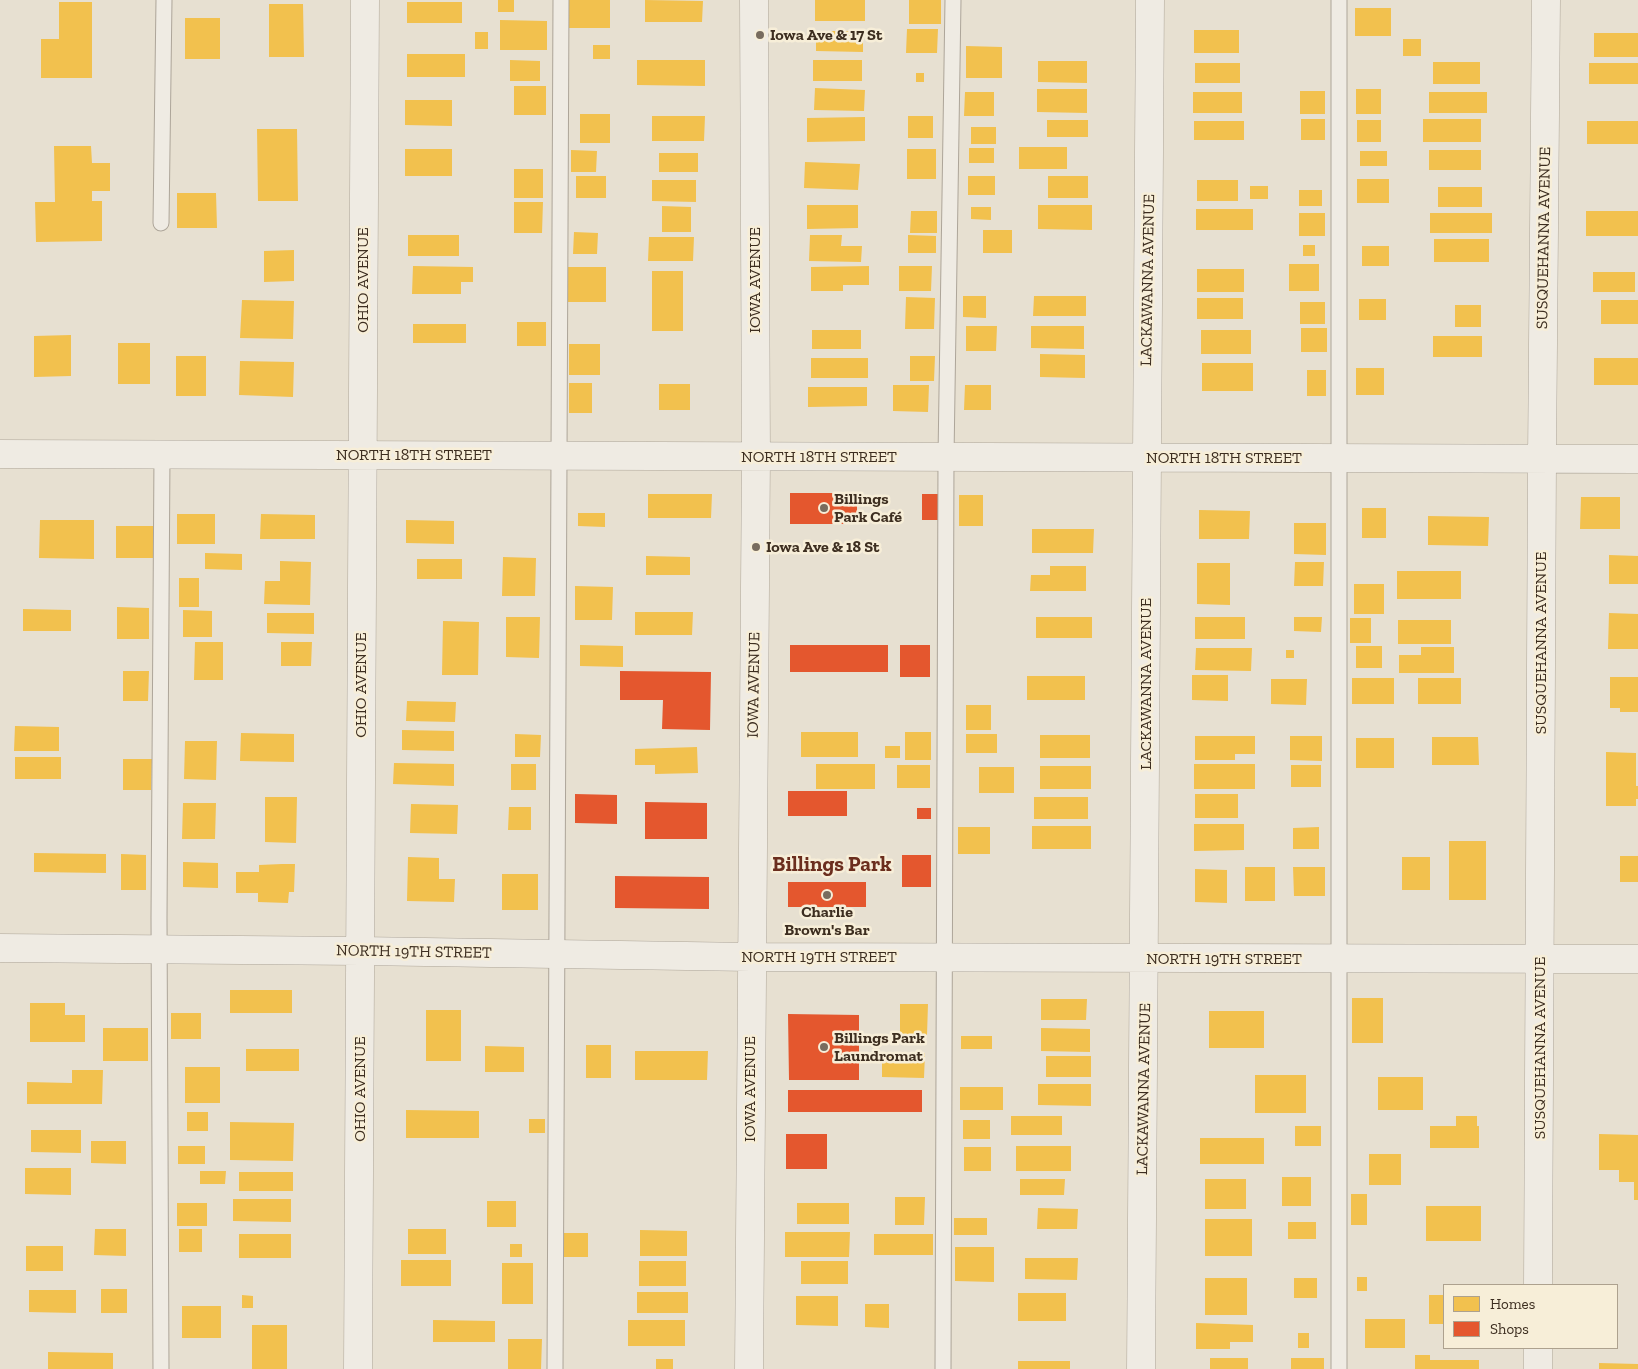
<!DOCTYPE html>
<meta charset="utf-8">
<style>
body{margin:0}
#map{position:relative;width:1638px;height:1369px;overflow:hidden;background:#e7e0d1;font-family:"Zilla Slab",serif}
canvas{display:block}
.legend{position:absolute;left:1443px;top:1284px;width:175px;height:65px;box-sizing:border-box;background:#f7eed8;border:1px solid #ada18e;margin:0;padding:6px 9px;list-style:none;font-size:15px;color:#3d2e20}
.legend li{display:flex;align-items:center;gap:10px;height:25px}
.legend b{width:25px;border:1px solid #ada18e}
</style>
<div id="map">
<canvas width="1638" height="1369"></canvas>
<ul class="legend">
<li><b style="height:14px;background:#f2c14e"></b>Homes</li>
<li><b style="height:14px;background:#e4572e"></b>Shops</li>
</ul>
</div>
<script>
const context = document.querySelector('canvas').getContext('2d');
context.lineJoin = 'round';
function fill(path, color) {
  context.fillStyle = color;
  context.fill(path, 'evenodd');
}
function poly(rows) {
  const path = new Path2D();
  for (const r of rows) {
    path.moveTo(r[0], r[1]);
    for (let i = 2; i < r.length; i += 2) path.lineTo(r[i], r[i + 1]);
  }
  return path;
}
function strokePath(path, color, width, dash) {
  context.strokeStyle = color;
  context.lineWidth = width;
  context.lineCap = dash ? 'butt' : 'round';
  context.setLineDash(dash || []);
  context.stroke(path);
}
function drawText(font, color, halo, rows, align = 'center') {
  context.font = font + ' "Zilla Slab",serif';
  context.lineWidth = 5;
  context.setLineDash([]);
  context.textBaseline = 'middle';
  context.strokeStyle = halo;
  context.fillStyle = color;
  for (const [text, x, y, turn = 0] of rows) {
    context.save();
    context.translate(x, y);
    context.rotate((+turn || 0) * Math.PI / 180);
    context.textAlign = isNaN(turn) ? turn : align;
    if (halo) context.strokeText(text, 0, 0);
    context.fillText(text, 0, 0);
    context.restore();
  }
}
const homes = poly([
 [498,0,514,0,514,12,498,12],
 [569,0,610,0,610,28,569,28],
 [645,0,703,1,702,22,645,22],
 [815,0,865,0,865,21,815,21],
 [909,0,941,0,941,24,909,24],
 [59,2,92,2,92,78,41,78,41,39,59,39],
 [407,2,462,2,462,23,407,23],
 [269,4,303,4,304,57,269,57],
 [1355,8,1391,8,1391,36,1355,36],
 [185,18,220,18,220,59,185,59],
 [500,20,547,21,547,50,500,50],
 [907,29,938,29,937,53,906,53],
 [1194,30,1239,30,1239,53,1194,53],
 [816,31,863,31,863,52,816,51],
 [475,32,488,32,488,49,475,49],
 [1594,33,1638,33,1638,57,1594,57],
 [1403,39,1421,39,1421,56,1403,56],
 [593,45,610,45,610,59,593,59],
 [966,46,1002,47,1002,78,966,78],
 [407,54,465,54,465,77,407,77],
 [510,60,540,61,540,81,510,81],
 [637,60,705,60,705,86,637,85],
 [813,60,862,60,862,81,813,81],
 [1038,61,1087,61,1087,83,1038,82],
 [1433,62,1480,62,1480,84,1433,84],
 [1195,63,1240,63,1240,83,1195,83],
 [1589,63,1638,63,1638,84,1589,84],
 [916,73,924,73,924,82,916,82],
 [514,86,546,86,546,115,514,115],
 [815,88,865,90,864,111,814,110],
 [1037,89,1087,89,1087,113,1037,112],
 [1356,89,1381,89,1381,114,1356,114],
 [1300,91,1325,91,1325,114,1300,114],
 [965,92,994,92,994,116,964,116],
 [1193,92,1242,92,1242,113,1193,113],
 [1429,92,1487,92,1487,113,1429,113],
 [405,100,452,100,452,126,405,125],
 [580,114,610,114,610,143,580,143],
 [652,116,705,116,704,141,652,141],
 [908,116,933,116,933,138,908,138],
 [865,117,865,141,807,142,807,118],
 [1301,119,1325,119,1325,140,1301,140],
 [1423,119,1481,119,1481,142,1423,142],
 [1047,120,1088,120,1088,137,1047,137],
 [1357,120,1381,120,1381,142,1357,142],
 [1194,121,1244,121,1244,140,1194,140],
 [1587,121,1638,121,1638,144,1587,144],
 [971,127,996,127,996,144,971,144],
 [257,129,297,129,298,201,258,201],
 [54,146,91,146,92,163,110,163,110,191,92,191,92,201,102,201,102,241,36,242,35,202,55,202],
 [1019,147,1067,147,1067,169,1019,169],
 [969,148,994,148,994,163,969,163],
 [405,149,452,149,452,176,405,176],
 [907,149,936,149,936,179,907,179],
 [571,150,597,151,596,172,571,172],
 [1429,150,1481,150,1481,170,1429,170],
 [1360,151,1387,151,1387,166,1360,166],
 [659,153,698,153,698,172,659,172],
 [805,162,860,164,858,190,804,188],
 [514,169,543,169,543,198,514,198],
 [576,176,606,176,606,198,576,198],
 [968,176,995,176,995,195,968,195],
 [1048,176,1088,176,1088,198,1048,198],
 [1357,179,1389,179,1389,203,1357,203],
 [652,180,696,180,696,202,652,201],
 [1197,180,1238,180,1238,201,1197,201],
 [1250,186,1268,186,1268,199,1250,199],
 [1438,187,1482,187,1482,207,1438,207],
 [1299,190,1322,190,1322,206,1299,206],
 [177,193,216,193,217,228,177,228],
 [514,202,543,202,542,233,514,233],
 [807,205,858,205,858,228,807,229],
 [1038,205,1092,205,1092,230,1038,229],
 [662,206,691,207,691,232,662,232],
 [971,207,991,207,991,220,971,219],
 [1196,209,1253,209,1253,230,1196,230],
 [911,211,937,211,937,233,910,233],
 [1586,211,1638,211,1638,236,1586,236],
 [1299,213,1325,213,1325,236,1299,236],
 [1430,213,1492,213,1492,233,1430,233],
 [983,230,1012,230,1012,253,983,253],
 [574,232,598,233,597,254,573,254],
 [408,235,459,235,459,256,408,256],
 [810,235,842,235,841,246,862,246,861,262,809,261],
 [908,235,936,236,936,253,908,253],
 [649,237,694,237,693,261,648,261],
 [1434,239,1489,239,1489,262,1434,262],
 [1303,245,1315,245,1315,256,1303,256],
 [1362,246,1389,246,1389,266,1362,266],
 [294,250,294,281,264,282,264,251],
 [1289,264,1319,264,1319,291,1289,291],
 [413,266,473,267,473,282,461,282,461,294,412,294],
 [869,266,869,285,843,285,843,291,811,291,811,267],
 [899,266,932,266,931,291,899,291],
 [568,267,606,267,606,302,568,302],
 [1197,269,1244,269,1244,292,1197,292],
 [652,271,683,271,683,331,652,331],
 [1593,272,1635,272,1635,292,1593,292],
 [963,296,986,296,986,318,963,317],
 [1034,296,1086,296,1086,316,1033,316],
 [906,297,935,298,934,329,905,329],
 [1197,298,1243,298,1243,319,1197,319],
 [1359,299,1386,299,1386,320,1359,320],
 [242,300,294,301,293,339,240,338],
 [1601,300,1638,300,1638,324,1601,324],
 [1300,302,1325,302,1325,324,1300,324],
 [1455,305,1481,305,1481,327,1455,327],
 [517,322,546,322,546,346,517,346],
 [413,324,466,324,466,343,413,343],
 [966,326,997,326,996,351,966,351],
 [1031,326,1084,326,1084,349,1031,348],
 [1301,328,1327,328,1327,352,1301,352],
 [812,330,861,330,861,349,812,349],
 [1201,330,1251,330,1251,354,1201,354],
 [71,335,71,376,34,377,34,336],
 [1433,336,1482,336,1482,357,1433,357],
 [118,343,150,343,150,384,118,384],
 [569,344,600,344,600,375,569,375],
 [1040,354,1085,355,1085,378,1040,377],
 [176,356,206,356,206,396,176,396],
 [910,356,935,356,934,381,910,381],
 [811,358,868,358,868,378,811,378],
 [1594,358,1638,358,1638,385,1594,385],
 [240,361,294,362,293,397,239,395],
 [1202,363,1253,363,1253,391,1202,391],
 [1356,368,1384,368,1384,395,1356,395],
 [1307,370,1326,370,1326,396,1307,396],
 [569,383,592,383,592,413,569,413],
 [659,384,690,384,690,410,659,410],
 [893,385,929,385,928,412,893,411],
 [965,385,991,385,991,410,964,410],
 [808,387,867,387,867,406,808,407],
 [648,494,712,494,711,518,648,518],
 [959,495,983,495,983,526,959,526],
 [1581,497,1620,497,1620,529,1580,529],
 [1362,508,1386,508,1386,538,1362,538],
 [1199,510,1250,511,1249,539,1199,539],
 [578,513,605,513,605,527,578,526],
 [177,514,215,514,215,544,177,544],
 [261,514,315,515,315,539,260,539],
 [1428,516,1489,517,1488,546,1428,545],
 [40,520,94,520,94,559,39,558],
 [406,520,454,521,454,544,406,543],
 [1294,523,1326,523,1326,555,1294,554],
 [116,526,154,526,153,558,116,558],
 [1032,529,1094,529,1093,553,1032,553],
 [205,553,242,554,242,570,205,569],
 [1609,555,1638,556,1638,584,1609,584],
 [646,556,690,557,690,575,646,575],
 [503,557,536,558,535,596,502,596],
 [417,559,462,559,462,579,417,579],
 [280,561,311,562,310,605,264,604,265,581,280,581],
 [1295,562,1324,562,1323,586,1294,586],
 [1197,563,1230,563,1230,605,1197,604],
 [1050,566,1086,566,1086,591,1030,591,1031,575,1050,575],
 [1397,571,1461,571,1461,599,1397,599],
 [179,578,199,578,199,607,179,607],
 [1354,584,1384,584,1384,614,1354,614],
 [575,586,613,587,612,620,575,620],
 [117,607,149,608,149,639,117,639],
 [23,609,71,610,71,631,23,631],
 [183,610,212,611,212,637,183,637],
 [635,612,693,612,692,635,635,635],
 [267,613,314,613,314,634,267,633],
 [1609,613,1638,614,1638,649,1608,649],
 [506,617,540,617,539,658,506,657],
 [1036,617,1092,617,1092,638,1036,638],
 [1195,617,1245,617,1245,639,1195,639],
 [1294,617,1322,617,1321,632,1294,631],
 [1350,618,1371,618,1371,643,1350,643],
 [1398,620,1451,620,1451,644,1398,644],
 [443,621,479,622,478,675,442,675],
 [195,642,223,642,223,680,194,680],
 [281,642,312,642,311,666,281,666],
 [580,645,623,646,623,667,580,666],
 [1356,646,1382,646,1382,668,1356,668],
 [1421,647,1454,647,1454,673,1399,673,1399,655,1421,655],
 [1196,648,1252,648,1251,671,1195,670],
 [1286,650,1294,650,1294,658,1286,658],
 [123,671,149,671,148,701,123,701],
 [1192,675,1228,675,1228,701,1192,700],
 [1027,676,1085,676,1085,700,1027,700],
 [1610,677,1638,677,1638,712,1620,712,1620,708,1610,708],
 [1352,678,1394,678,1394,704,1352,704],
 [1418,678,1461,678,1461,704,1418,704],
 [1271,679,1307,679,1306,705,1271,704],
 [407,701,456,702,455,722,406,721],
 [966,705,991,705,991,730,966,730],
 [15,726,59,727,59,751,14,751],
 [402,730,454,731,454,751,402,750],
 [801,732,858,732,858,757,801,757],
 [905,732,931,732,931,760,905,760],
 [241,733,294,734,294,762,240,761],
 [515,734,541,735,540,757,515,757],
 [966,734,997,734,997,753,966,753],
 [1040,735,1090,735,1090,758,1040,758],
 [1195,736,1255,736,1255,754,1235,754,1235,760,1195,760],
 [1290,736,1322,736,1322,761,1290,760],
 [1432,737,1478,737,1479,765,1432,765],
 [1356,738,1394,738,1394,768,1356,768],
 [185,741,217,741,216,780,184,779],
 [885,746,900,746,900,758,885,758],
 [697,747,698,773,655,774,655,765,635,765,635,749],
 [1606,752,1636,753,1636,786,1638,786,1638,799,1636,799,1636,806,1606,806],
 [15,757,61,757,61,779,15,779],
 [123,759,152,759,151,790,123,790],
 [394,763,454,764,454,786,393,784],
 [511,764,536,764,536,790,511,790],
 [816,764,875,764,875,789,816,789],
 [1194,764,1255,764,1255,789,1194,789],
 [897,765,930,765,930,788,897,788],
 [1291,765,1321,765,1321,787,1291,787],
 [1040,766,1091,766,1091,789,1040,789],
 [979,767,1014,767,1014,793,979,793],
 [1195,794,1238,794,1238,818,1195,818],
 [265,797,297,797,296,843,265,842],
 [1034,797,1088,797,1088,819,1034,819],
 [183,803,216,803,215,839,182,839],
 [411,804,458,805,457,834,410,833],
 [509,807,531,807,531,830,508,830],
 [1194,824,1244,824,1244,850,1194,851],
 [1032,826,1091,826,1091,849,1032,849],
 [958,827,990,827,990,854,958,854],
 [1319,827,1319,849,1293,849,1293,828],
 [1449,841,1486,841,1486,900,1449,900],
 [34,853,106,854,106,873,34,872],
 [121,854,146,855,146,890,121,890],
 [1620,856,1638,856,1638,882,1620,882],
 [408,857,439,858,439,879,455,879,454,902,407,901],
 [1402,857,1430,857,1430,890,1402,890],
 [183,862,218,863,218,888,183,887],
 [282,864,295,864,294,892,289,892,288,903,258,902,258,893,236,893,236,872,259,872,259,865],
 [1245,867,1275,867,1275,901,1245,901],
 [1293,867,1325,867,1325,896,1294,896],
 [1195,869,1227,870,1227,903,1195,902],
 [502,874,538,874,538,910,502,910],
 [230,990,292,990,292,1013,230,1013],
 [1352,998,1383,998,1383,1043,1352,1043],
 [1041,999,1087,999,1086,1020,1041,1020],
 [30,1003,65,1003,65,1015,85,1015,85,1042,30,1042],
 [900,1004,928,1004,927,1035,900,1035],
 [426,1010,461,1010,461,1061,426,1061],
 [1209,1011,1264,1011,1264,1048,1209,1048],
 [171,1013,201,1013,201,1039,171,1039],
 [103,1028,148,1028,148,1061,103,1061],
 [1041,1028,1090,1029,1090,1052,1041,1051],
 [961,1036,992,1036,992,1049,961,1049],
 [586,1045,611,1045,611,1078,586,1078],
 [485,1046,524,1047,524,1072,485,1072],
 [246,1049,299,1049,299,1071,246,1071],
 [635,1051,708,1051,707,1080,635,1080],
 [882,1053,925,1053,924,1078,882,1077],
 [1046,1056,1091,1056,1091,1077,1046,1077],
 [185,1067,220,1067,220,1103,185,1103],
 [72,1070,103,1070,102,1104,27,1104,27,1082,72,1083],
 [1255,1075,1306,1075,1306,1113,1255,1113],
 [1378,1077,1423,1077,1423,1110,1378,1110],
 [1038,1084,1091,1084,1091,1106,1038,1105],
 [960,1087,1003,1087,1003,1110,960,1110],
 [406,1110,479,1111,479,1138,406,1138],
 [187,1112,208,1112,208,1131,187,1131],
 [1011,1116,1062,1116,1062,1135,1011,1135],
 [1456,1116,1477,1116,1477,1126,1479,1126,1479,1148,1430,1148,1430,1126,1456,1126],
 [529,1119,545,1119,545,1133,529,1133],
 [963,1120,990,1120,990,1139,963,1139],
 [230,1122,294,1123,293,1161,230,1160],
 [1295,1126,1321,1126,1321,1146,1295,1146],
 [31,1130,81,1130,81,1153,31,1152],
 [1599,1134,1638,1135,1638,1200,1634,1200,1634,1182,1619,1182,1619,1170,1599,1170],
 [1200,1138,1264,1138,1264,1164,1200,1164],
 [91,1141,126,1141,126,1164,91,1163],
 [178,1146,205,1146,205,1164,178,1164],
 [1016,1146,1071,1146,1071,1171,1016,1171],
 [964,1147,991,1147,991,1171,964,1171],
 [1369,1154,1401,1154,1401,1185,1369,1185],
 [25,1168,71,1168,71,1195,25,1194],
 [200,1171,226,1171,225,1184,200,1184],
 [239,1172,293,1172,293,1191,239,1191],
 [1282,1177,1311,1177,1311,1206,1282,1206],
 [1020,1179,1065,1179,1064,1195,1020,1195],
 [1205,1179,1246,1179,1246,1209,1205,1209],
 [1351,1194,1367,1194,1367,1225,1351,1225],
 [895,1197,925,1197,924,1225,895,1225],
 [233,1199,291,1199,291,1222,233,1221],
 [487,1201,516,1201,516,1227,487,1227],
 [177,1203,207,1203,207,1226,177,1226],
 [797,1203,849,1203,849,1224,797,1224],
 [1426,1206,1481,1206,1481,1241,1426,1241],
 [1038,1208,1078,1209,1077,1229,1037,1229],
 [954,1218,987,1218,987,1235,954,1235],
 [1205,1219,1252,1219,1252,1256,1205,1256],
 [1288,1222,1316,1222,1316,1239,1288,1239],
 [95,1229,126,1229,126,1256,94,1255],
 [179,1229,202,1229,202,1252,179,1252],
 [408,1229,446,1229,446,1254,408,1254],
 [640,1230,687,1231,687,1256,640,1256],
 [785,1232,850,1232,849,1257,785,1257],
 [564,1233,588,1233,588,1257,564,1257],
 [239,1234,291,1234,291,1258,239,1258],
 [874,1234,933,1234,933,1255,874,1255],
 [510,1244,522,1244,522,1257,510,1257],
 [26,1246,63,1246,63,1271,26,1271],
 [955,1247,994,1247,994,1282,955,1281],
 [1025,1258,1078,1258,1077,1280,1025,1279],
 [401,1260,451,1260,451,1286,401,1286],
 [639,1261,686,1261,686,1286,639,1286],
 [801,1261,848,1261,848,1284,801,1284],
 [502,1263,533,1263,533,1304,502,1304],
 [1357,1277,1367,1277,1367,1291,1357,1291],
 [1205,1278,1247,1278,1247,1315,1205,1315],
 [1294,1278,1317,1278,1317,1298,1294,1298],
 [101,1289,127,1289,127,1313,101,1313],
 [29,1290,76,1290,76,1313,29,1312],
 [637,1292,688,1292,688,1313,637,1313],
 [1018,1293,1066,1293,1066,1321,1018,1321],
 [242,1295,253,1296,253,1308,242,1308],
 [1429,1295,1444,1295,1444,1324,1429,1324],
 [796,1296,838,1296,838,1326,796,1325],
 [865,1304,889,1304,889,1328,865,1327],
 [182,1306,221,1306,221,1338,182,1338],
 [1365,1319,1405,1319,1405,1348,1365,1348],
 [433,1320,495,1321,495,1342,433,1342],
 [628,1320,685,1320,685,1346,628,1346],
 [1196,1323,1253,1325,1253,1342,1230,1342,1230,1349,1196,1349],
 [252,1325,287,1325,287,1369,252,1369],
 [1298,1333,1309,1333,1309,1348,1298,1348],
 [508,1339,542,1339,541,1369,508,1369],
 [48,1352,113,1353,113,1369,48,1369],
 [1415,1355,1430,1355,1430,1360,1479,1360,1479,1369,1415,1369],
 [1210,1358,1248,1358,1248,1369,1210,1369],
 [1291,1358,1324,1358,1324,1369,1291,1369],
 [656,1359,673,1359,673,1369,656,1369],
 [1018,1361,1070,1361,1070,1369,1018,1369],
 [1599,1363,1638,1364,1638,1369,1599,1369]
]);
const shops = poly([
 [790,493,857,493,857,524,790,524],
 [922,494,939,494,939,520,922,520],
 [790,645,888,645,888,672,790,672],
 [900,645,930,645,930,677,900,677],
 [620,671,711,672,710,730,662,729,663,700,620,700],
 [788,791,847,791,847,816,788,816],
 [575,794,617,795,617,824,575,823],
 [645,802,707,803,707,839,645,839],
 [917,808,931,808,931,819,917,819],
 [902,855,931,855,931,887,902,887],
 [615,876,709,877,709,909,615,908],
 [788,882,866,882,866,907,788,907],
 [788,1014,859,1015,859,1080,789,1080],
 [788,1090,922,1090,922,1112,788,1112],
 [786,1134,827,1134,827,1169,786,1169]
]);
const lane = poly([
 [161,223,164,0],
 [161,1369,159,917,162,454],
 [555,1369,561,0],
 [943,1369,946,457,953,0],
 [1339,1369,1339,0]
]);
const street = poly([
 [0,454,1638,459],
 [0,948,360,951,751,957,1638,959],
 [1538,1285,1542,459,1546,0],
 [358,1369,365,0],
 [749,1369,756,456,754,0],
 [1141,1369,1150,0],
 [1538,1369,1538,1348]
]);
const markers = [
 [760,35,5,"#786c5e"],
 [824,508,5,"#786c5e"],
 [756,547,5,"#786c5e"],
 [827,895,5,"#786c5e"],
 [824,1047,5,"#786c5e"]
];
const poiNames = [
 ["Iowa Ave & 17 St",770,35],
 ["Billings",834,499],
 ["Park Café",834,517],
 ["Iowa Ave & 18 St",766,547],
 ["Charlie",827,912,"center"],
 ["Brown's Bar",827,930,"center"],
 ["Billings Park",834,1038],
 ["Laundromat",834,1056]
];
const streetNames = [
 ["SUSQUEHANNA AVENUE",1544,238,-89],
 ["OHIO AVENUE",363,280,-90],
 ["IOWA AVENUE",755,280,-90],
 ["LACKAWANNA AVENUE",1148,280,-89],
 ["NORTH 18TH STREET",414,455],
 ["NORTH 18TH STREET",819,457],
 ["NORTH 18TH STREET",1224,458],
 ["SUSQUEHANNA AVENUE",1541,643,-90],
 ["LACKAWANNA AVENUE",1146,684,-90],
 ["OHIO AVENUE",361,685,-90],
 ["IOWA AVENUE",754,685,-89],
 ["NORTH 19TH STREET",414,952,1],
 ["NORTH 19TH STREET",819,957],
 ["NORTH 19TH STREET",1224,959],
 ["SUSQUEHANNA AVENUE",1540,1048,-90],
 ["OHIO AVENUE",360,1089,-90],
 ["IOWA AVENUE",750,1089,-90],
 ["LACKAWANNA AVENUE",1144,1089,-89]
];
const districtNames = [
 ["Billings Park",832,865]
];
fill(homes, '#f2c14e');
fill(shops, '#e4572e');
strokePath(lane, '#ada599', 17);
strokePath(street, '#ada599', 29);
strokePath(lane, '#efebe3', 15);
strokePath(street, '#efebe3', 28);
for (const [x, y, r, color] of markers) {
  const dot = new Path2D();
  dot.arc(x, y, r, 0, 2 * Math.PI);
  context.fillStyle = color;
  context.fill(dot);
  strokePath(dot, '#f7eed8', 2);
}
drawText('bold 16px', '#3d2e20', '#f7eed8', poiNames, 'left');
drawText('16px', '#3d2e20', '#f7eed8', streetNames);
drawText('bold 21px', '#6b2e1e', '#f7eed8', districtNames);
</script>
